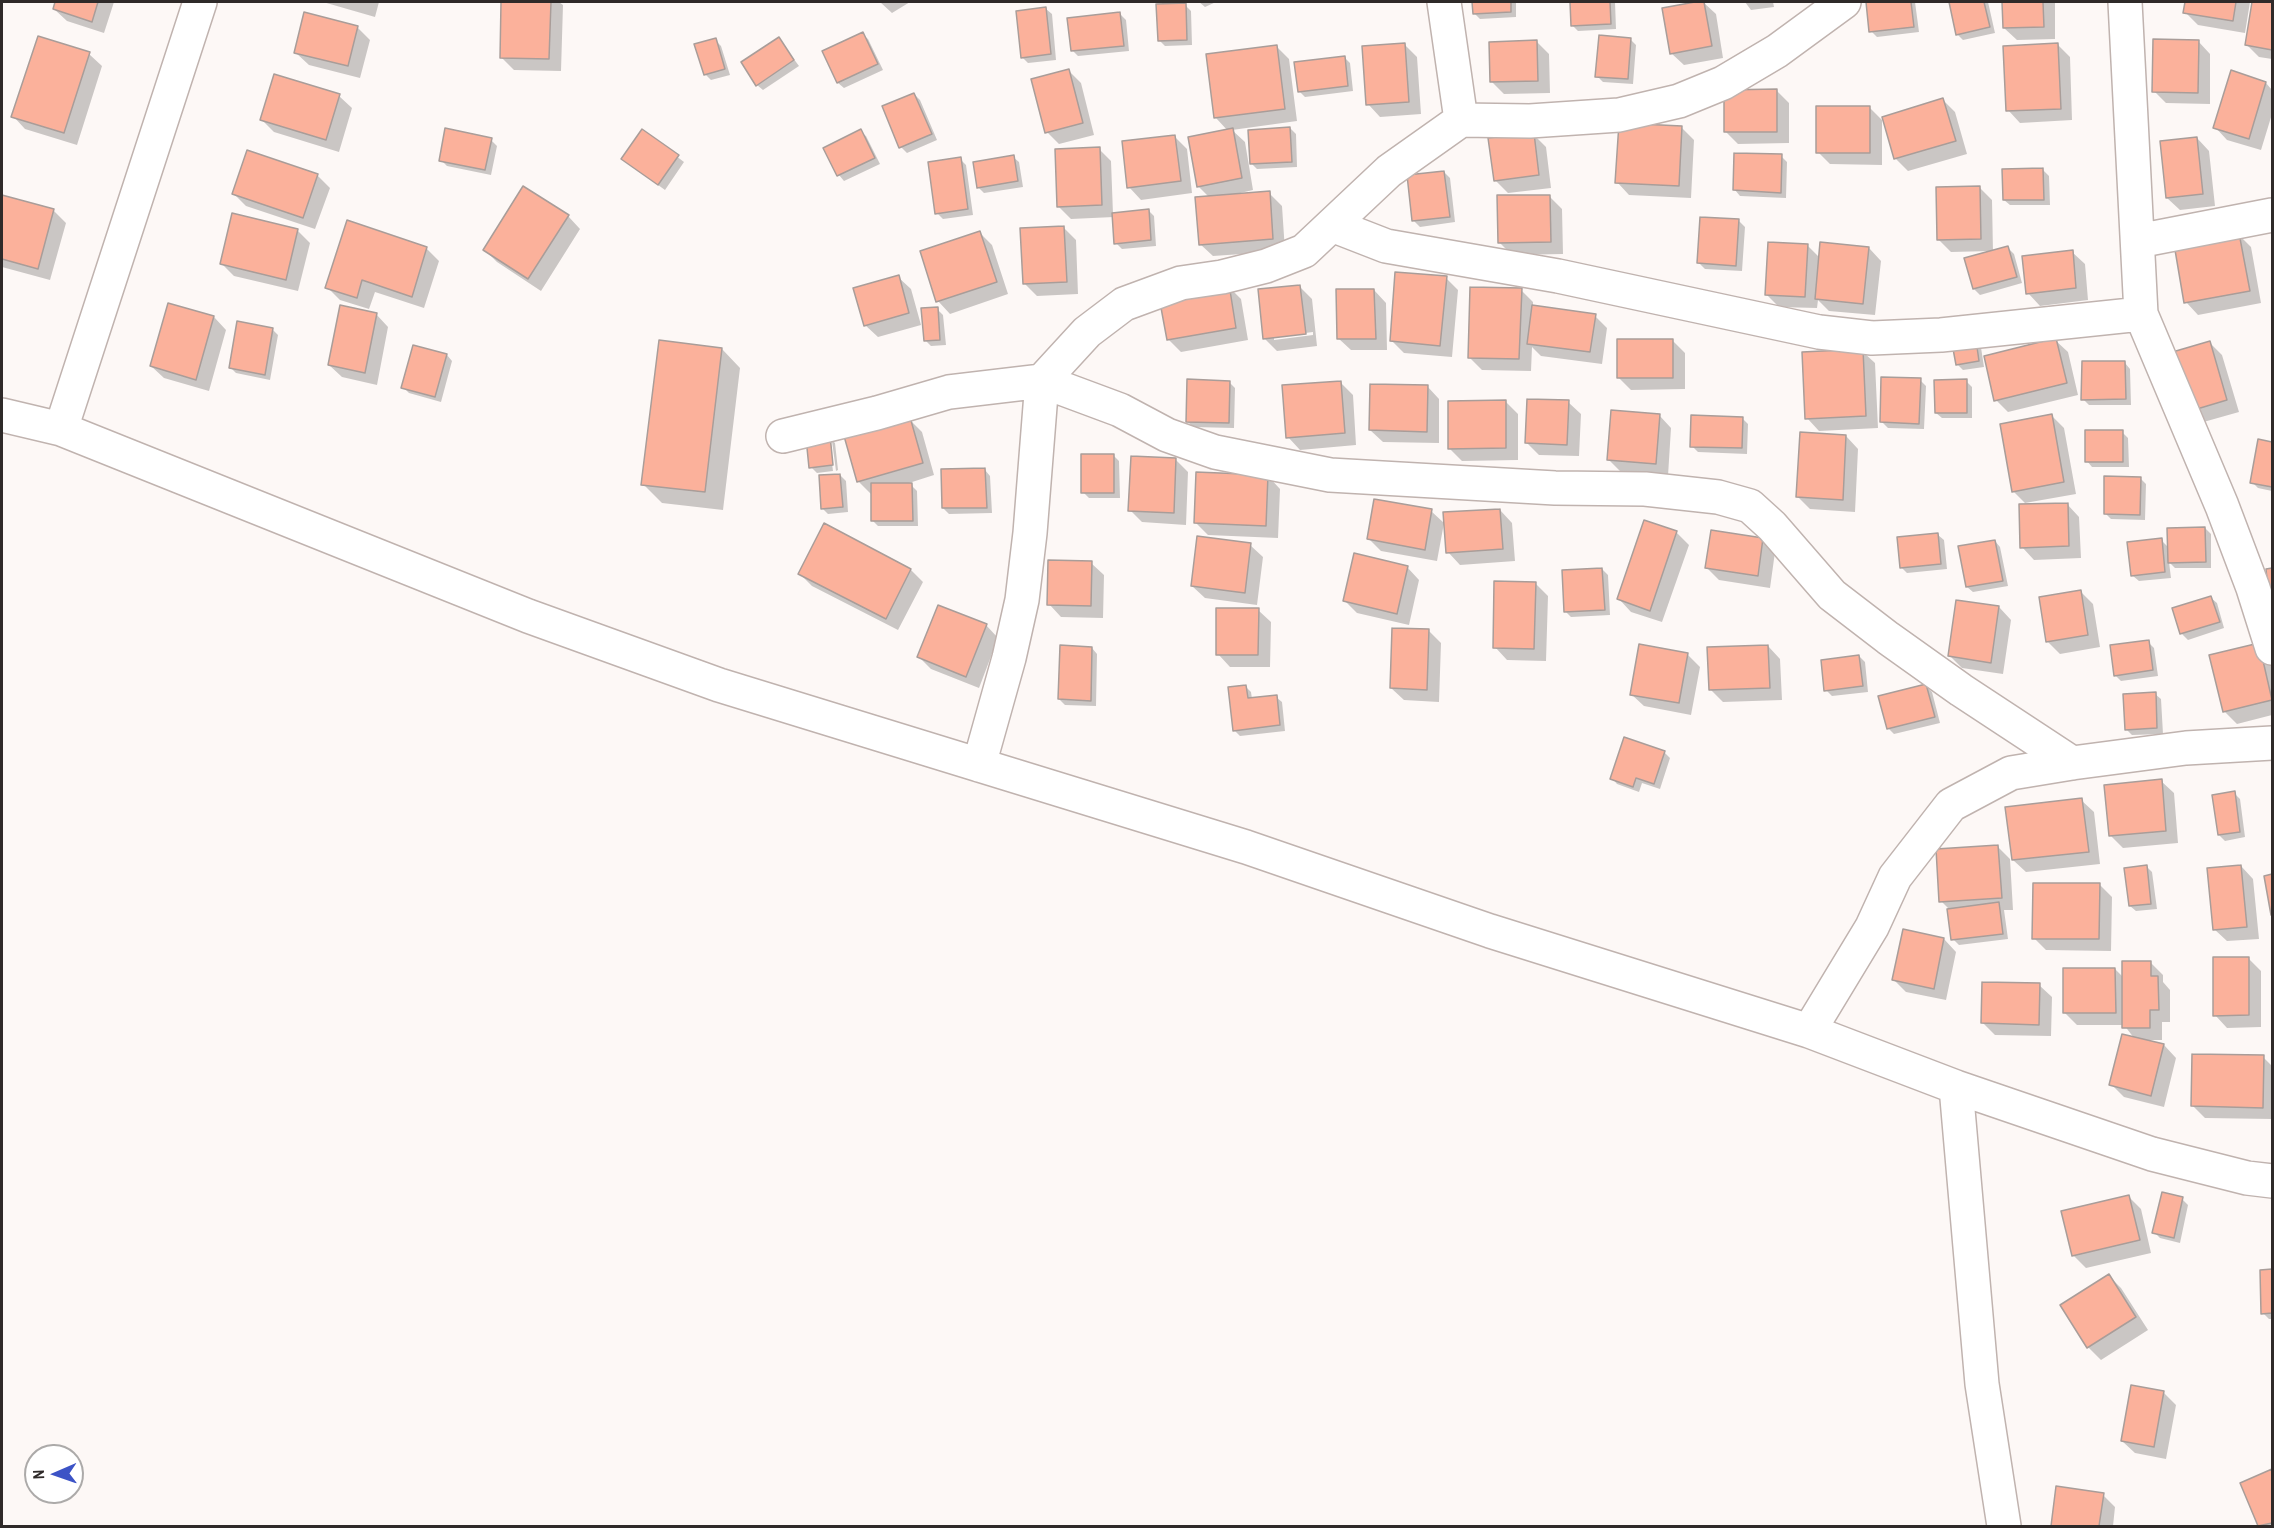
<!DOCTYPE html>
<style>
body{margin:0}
#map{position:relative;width:2274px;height:1528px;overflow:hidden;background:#fdf8f6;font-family:"Archivo Narrow",sans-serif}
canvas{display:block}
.frame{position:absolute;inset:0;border:3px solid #2f2a29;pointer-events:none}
.north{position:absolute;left:24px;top:1444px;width:60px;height:60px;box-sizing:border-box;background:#fff;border:2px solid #acaaa9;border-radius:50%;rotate:268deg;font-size:16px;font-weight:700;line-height:24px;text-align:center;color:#2f2a29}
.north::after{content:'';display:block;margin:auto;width:21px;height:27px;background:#3c53c6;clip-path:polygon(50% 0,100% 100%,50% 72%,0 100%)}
</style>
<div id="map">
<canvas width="2274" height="1528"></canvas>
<div class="frame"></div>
<div class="north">N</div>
</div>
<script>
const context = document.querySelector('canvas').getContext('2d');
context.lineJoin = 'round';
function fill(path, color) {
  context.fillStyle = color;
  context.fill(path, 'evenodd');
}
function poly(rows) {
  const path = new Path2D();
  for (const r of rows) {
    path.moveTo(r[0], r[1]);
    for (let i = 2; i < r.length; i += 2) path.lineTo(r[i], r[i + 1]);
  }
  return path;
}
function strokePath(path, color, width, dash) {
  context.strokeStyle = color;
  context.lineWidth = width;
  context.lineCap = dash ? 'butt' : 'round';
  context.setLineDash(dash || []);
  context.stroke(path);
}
const shadow = poly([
 [57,2,114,2,104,33,67,21,54,9],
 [323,2,379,2,375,17],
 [503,2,559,2,563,5,561,71,514,70,502,58],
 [880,2,910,2,892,13],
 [1199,2,1216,2,1205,7],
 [1474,2,1516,2,1516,17,1480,19,1474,13],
 [1571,2,1615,2,1616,29,1578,31,1572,25],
 [1703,2,1716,14,1723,58,1684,65,1671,53,1663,9],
 [1745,2,1773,2,1774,7,1751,10],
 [1867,2,1915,2,1919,32,1877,37,1871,31],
 [1950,2,1988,2,1995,33,1963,40,1957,34],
 [2004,2,2055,2,2055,39,2017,40,2004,28],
 [2187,2,2250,2,2245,33,2198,25,2185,12],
 [2253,2,2272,2,2272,59,2259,57,2247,45],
 [1185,5,1191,11,1192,45,1165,46,1159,40],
 [1046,9,1052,14,1056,60,1028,63,1022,57],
 [1120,14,1126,20,1129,51,1078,56,1072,50],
 [357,27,370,40,360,78,309,65,296,53],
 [862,34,868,39,883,70,844,88,838,83,824,52],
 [779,39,799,66,763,90,757,85],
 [1630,39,1636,45,1633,84,1603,82,1597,76],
 [715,40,721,46,730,75,711,80,705,74],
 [1536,41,1549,54,1550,93,1504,94,1492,82],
 [2198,41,2210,54,2210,104,2166,103,2154,91],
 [1404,44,1417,57,1421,114,1380,117,1368,104],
 [2057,44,2070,57,2072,120,2020,123,2008,110],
 [1277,47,1289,59,1297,121,1232,130,1245,142,1253,190,1236,194,1237,196,1269,193,1282,206,1285,251,1213,256,1200,244,1210,198,1198,186,1228,131,1216,118],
 [89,54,102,66,77,145,25,129,13,116],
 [1344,57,1350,63,1353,91,1305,97,1299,91],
 [1068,70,1081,83,1094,135,1059,144,1047,132],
 [2266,83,2272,90,2272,114,2261,150,2227,140,2215,127],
 [1777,91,1789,103,1789,143,1738,144,1726,132],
 [914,94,920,100,937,140,907,153,901,147],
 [339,96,352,108,339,152,274,132,262,120],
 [1943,100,1955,112,1967,154,1908,171,1895,158],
 [1869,107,1882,120,1882,165,1830,164,1818,152],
 [1290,128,1296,134,1297,167,1257,169,1251,163],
 [1682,128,1694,140,1691,198,1629,195,1617,182],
 [643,131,684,162,665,190,629,164],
 [860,131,866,136,880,164,844,181,839,175,825,148],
 [1533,134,1546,147,1551,188,1508,193,1495,180],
 [1174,136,1187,149,1192,193,1141,200,1129,187],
 [2197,138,2209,151,2215,206,2180,210,2167,198],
 [491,140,497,146,491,175,447,166,441,160],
 [1099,149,1111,161,1113,214,1148,210,1154,216,1156,246,1122,249,1116,243,1114,217,1071,219,1058,206],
 [1781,156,1787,162,1786,198,1740,196,1735,190],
 [1013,157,1019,162,1023,187,984,193,978,187],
 [960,159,966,165,973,215,943,219,937,213],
 [2043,170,2049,176,2050,205,2010,205,2004,200],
 [1444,172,1450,178,1455,222,1420,227,1414,221],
 [317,175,330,188,315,229,246,206,234,194],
 [1979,187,1992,200,1993,252,2008,248,2014,254,2022,283,1980,295,1974,289,1992,251,1951,252,1938,239],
 [1549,196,1562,209,1563,254,1512,255,1499,242],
 [2,197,53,210,66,223,50,280,2,267],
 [568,216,580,229,541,291,497,262,485,250],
 [1739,221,1745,227,1742,271,1705,269,1699,263],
 [348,222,427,249,439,261,424,308,375,292,369,309,340,300,327,287],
 [1063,227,1076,240,1078,294,1037,296,1025,284],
 [297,230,310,243,298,291,234,276,222,264],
 [980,233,992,245,1008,294,950,314,938,301],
 [2238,234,2251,247,2261,303,2198,315,2186,302],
 [1807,245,1820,258,1869,248,1881,261,1875,315,1829,311,1818,300,1817,308,1779,307,1766,294],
 [2072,252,2085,264,2088,300,2040,306,2028,293],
 [898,277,911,289,921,325,878,337,865,325],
 [1446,278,1458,290,1452,357,1404,353,1391,340],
 [1228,286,1241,299,1248,340,1181,352,1168,339],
 [1299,286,1312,299,1317,346,1277,351,1265,339],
 [1313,332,1313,335,1274,340,1274,337],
 [1374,290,1386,303,1387,350,1351,350,1338,338],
 [1521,290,1533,302,1533,307,1595,316,1607,328,1602,364,1541,356,1532,347,1531,371,1482,370,1469,357],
 [937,309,943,315,946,345,931,346,925,340],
 [376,314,388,327,377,385,342,377,329,365],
 [214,317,226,330,209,391,164,378,151,366],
 [272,329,278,335,270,380,236,373,231,368],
 [1672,340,1685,353,1685,389,1631,390,1619,378],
 [2055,340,2068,352,2078,395,2008,412,1996,400],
 [1980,341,1984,367,1963,370,1957,364],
 [2210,343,2222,355,2239,412,2200,423,2188,411],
 [722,349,740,368,723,510,662,503,643,484],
 [1862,351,1875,363,1878,428,1819,431,1807,418],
 [447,355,452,361,441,402,409,393,403,387],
 [2125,363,2130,369,2131,405,2089,405,2083,399],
 [1920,380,1926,386,1924,429,1888,428,1882,422],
 [1966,381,1972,387,1972,418,1942,418,1936,413],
 [1229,382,1235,388,1234,428,1193,427,1187,421],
 [1340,382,1353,395,1356,445,1300,450,1288,437],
 [1427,386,1439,399,1439,443,1383,442,1370,430],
 [1505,401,1518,414,1518,460,1462,461,1449,448],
 [1568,402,1581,414,1579,456,1539,455,1526,442],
 [1659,415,1671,428,1668,476,1621,472,1609,460],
 [2052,416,2064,428,2076,494,2025,503,2013,491],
 [1742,418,1748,424,1747,454,1698,452,1692,446],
 [909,419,922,432,934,475,909,483,917,491,918,526,878,526,872,520,872,493,871,494,858,481],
 [2122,432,2128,438,2129,467,2092,467,2087,461],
 [1846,436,1858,449,1855,512,1810,509,1798,497],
 [829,437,835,443,838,470,836,471,832,441,829,441,833,471,817,473,811,467],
 [2259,441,2272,444,2272,491,2258,488,2252,482],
 [1113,455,1119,461,1120,498,1089,498,1083,492],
 [1176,460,1188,472,1186,525,1142,522,1130,510],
 [985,470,990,476,992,513,949,514,943,508],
 [840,475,846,481,848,512,828,514,822,508],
 [1268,476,1280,489,1278,538,1208,535,1196,523],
 [2140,478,2146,484,2145,520,2111,519,2105,513],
 [2067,504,2079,517,2081,558,2034,560,2022,547],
 [1500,510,1512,523,1515,561,1460,565,1448,552],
 [1431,511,1444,523,1437,561,1381,551,1369,539],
 [825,525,911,570,923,582,898,630,812,586,800,574],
 [2205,528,2211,534,2211,568,2175,568,2169,562,2171,578,2139,581,2133,576,2161,540,2169,548],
 [1676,532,1689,545,1662,622,1631,612,1619,599],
 [1938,535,1944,540,1947,569,1907,573,1901,567],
 [1763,540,1775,552,1770,588,1719,580,1707,568],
 [1995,541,2000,547,2008,586,1973,592,1967,587],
 [1250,545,1263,557,1257,605,1205,598,1192,586],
 [1091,563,1104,575,1103,618,1061,617,1049,604],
 [1407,567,1419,580,1409,625,1357,613,1345,601],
 [1602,569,1608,575,1610,615,1571,617,1565,611],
 [1535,583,1548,596,1546,661,1507,660,1495,647],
 [2080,591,2093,604,2100,647,2060,654,2048,642,2040,598],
 [2211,598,2217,603,2224,628,2188,640,2182,634,2174,609],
 [1999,607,2011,620,2003,674,1962,668,1950,656],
 [1258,610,1271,622,1270,667,1230,667,1218,654],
 [986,625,998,638,979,688,931,669,919,657],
 [1429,631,1441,643,1439,702,1404,700,1391,688],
 [2148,642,2154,648,2158,676,2121,681,2115,675],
 [2259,645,2272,663,2272,715,2237,724,2224,711],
 [1768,646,1780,659,1782,700,1723,702,1710,689],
 [1092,648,1097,654,1096,706,1065,705,1059,699],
 [1687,654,1700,667,1691,715,1644,706,1631,694],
 [1859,656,1865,662,1868,692,1832,696,1826,690],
 [1245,686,1251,692,1252,699,1276,697,1282,702,1285,731,1240,736,1234,730],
 [1926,686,1932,692,1940,723,1894,734,1888,728],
 [2155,694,2161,699,2163,734,2132,735,2126,729],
 [1664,752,1670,758,1660,789,1642,783,1639,792,1617,784,1612,778],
 [2161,781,2174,793,2178,843,2123,848,2110,835],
 [2234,793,2240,799,2245,837,2225,841,2219,835],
 [2081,800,2094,812,2100,864,2026,872,2013,860],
 [1998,847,2010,859,2013,910,2004,910,2008,939,1959,945,1953,939,1949,909,1941,901],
 [2146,866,2152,872,2157,909,2136,911,2130,906],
 [2241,866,2253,879,2259,939,2227,941,2214,929],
 [2272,876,2272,915,2266,877],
 [2099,884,2112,897,2111,951,2046,950,2034,938],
 [1944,939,1956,952,1946,1000,1906,992,1893,979],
 [2249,959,2261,971,2261,1027,2227,1028,2215,1015],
 [2150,962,2163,975,2163,982,2170,990,2170,1022,2162,1022,2162,1040,2147,1040,2164,1045,2176,1058,2164,1107,2124,1097,2111,1084,2134,1038,2124,1025,2077,1025,2065,1013,2115,969,2124,978],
 [2039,985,2052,997,2051,1036,1995,1035,1983,1023],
 [2263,1057,2272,1066,2272,1119,2205,1118,2193,1106],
 [2129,1197,2141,1209,2151,1253,2086,1268,2073,1255],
 [2182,1199,2188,1205,2180,1243,2160,1238,2154,1232],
 [2261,1271,2272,1271,2272,1319,2269,1319,2263,1313],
 [2109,1276,2121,1288,2148,1330,2101,1360,2088,1347,2062,1306],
 [2163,1392,2176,1405,2166,1459,2135,1453,2122,1441],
 [2272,1470,2272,1526,2260,1526,2242,1484],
 [2058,1488,2103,1495,2115,1507,2113,1526,2052,1526]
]);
const building = poly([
 [55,2,98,2,92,22,53,9,55,2],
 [501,2,551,2,549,59,500,58,501,2],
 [1472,2,1511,2,1511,12,1473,14,1472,2],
 [1570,2,1610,2,1611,24,1571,26,1570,2],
 [1695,2,1704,2,1712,46,1670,54,1662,8,1695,2],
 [1866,2,1911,2,1914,27,1869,32,1866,2],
 [1949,2,1984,2,1990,27,1956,35,1949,2],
 [2002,2,2043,2,2044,27,2003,28,2002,2],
 [2185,2,2236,2,2233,21,2183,13,2185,2],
 [2252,2,2272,2,2272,50,2245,45,2252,2],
 [1186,3,1187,40,1158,41,1156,4,1186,3],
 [1046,7,1051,54,1021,58,1016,11,1046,7],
 [304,12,358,26,348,66,294,53,304,12],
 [1120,12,1124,46,1071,51,1067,18,1120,12],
 [863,32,878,64,837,83,822,51,863,32],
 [1599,35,1631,38,1628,79,1595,77,1599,35],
 [38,36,90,52,64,133,11,117,38,36],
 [779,37,794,60,756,86,741,62,779,37],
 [716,38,725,69,704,75,694,44,716,38],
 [2153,39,2199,40,2198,93,2152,92,2153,39],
 [1537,40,1538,81,1490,82,1489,42,1537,40],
 [1405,43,1409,102,1366,105,1362,46,1405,43],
 [2058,43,2061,109,2006,111,2003,46,2058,43],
 [1277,45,1285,109,1214,118,1206,54,1277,45],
 [1345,56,1348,86,1298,92,1294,62,1345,56],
 [1069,69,1083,123,1045,133,1031,79,1069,69],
 [2231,70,2266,82,2249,139,2213,128,2231,70],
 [274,74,340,94,326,140,260,120,274,74],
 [1777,89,1777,132,1724,132,1724,90,1777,89],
 [914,93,932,134,899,148,882,106,914,93],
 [1943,98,1956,141,1894,159,1882,117,1943,98],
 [1816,106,1870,106,1870,153,1816,153,1816,106],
 [1619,123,1682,126,1679,186,1615,183,1619,123],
 [1290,127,1292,162,1250,164,1248,130,1290,127],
 [445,128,492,138,485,170,439,161,445,128],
 [1233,128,1242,178,1197,187,1188,137,1233,128],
 [642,129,679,155,658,185,621,159,642,129],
 [861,129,875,158,837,176,823,148,861,129],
 [1534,133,1539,175,1494,181,1488,138,1534,133],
 [1175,135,1181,181,1127,188,1122,141,1175,135],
 [2197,137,2203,194,2166,198,2160,141,2197,137],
 [1100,147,1102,205,1057,207,1055,149,1100,147],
 [247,150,318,174,303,218,232,194,247,150],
 [1734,153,1782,154,1781,193,1733,190,1734,153],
 [1014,155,1018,181,977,188,973,162,1014,155],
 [961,157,968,209,935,214,928,162,961,157],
 [2043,168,2044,200,2003,200,2002,169,2043,168],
 [1444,171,1450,217,1412,221,1407,175,1444,171],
 [523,186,569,215,528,279,483,250,523,186],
 [1980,186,1981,239,1937,240,1936,187,1980,186],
 [1270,191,1273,239,1199,245,1195,197,1270,191],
 [2,195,54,209,38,269,2,259,2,195],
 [1497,195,1550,195,1551,242,1498,243,1497,195],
 [1149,209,1151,240,1114,244,1112,213,1149,209],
 [232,213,298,229,286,280,220,264,232,213],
 [1700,217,1739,219,1736,266,1697,263,1700,217],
 [347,220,427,247,412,297,362,280,357,298,325,288,347,220],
 [1064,226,1067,282,1023,284,1020,228,1064,226],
 [980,231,997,282,936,302,920,251,980,231],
 [2239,233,2250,291,2184,303,2174,244,2239,233],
 [1768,242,1808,244,1805,297,1765,295,1768,242],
 [1820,242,1869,247,1863,304,1815,299,1820,242],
 [2008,246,2017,277,1973,289,1964,258,2008,246],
 [2073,250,2076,288,2026,294,2022,256,2073,250],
 [1395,272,1447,276,1440,346,1390,341,1395,272],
 [899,275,909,313,864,326,853,288,899,275],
 [1229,284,1236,328,1167,340,1159,297,1229,284],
 [1300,285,1306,334,1263,339,1258,289,1300,285],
 [1470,287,1522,288,1519,359,1468,358,1470,287],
 [1336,289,1374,289,1376,339,1337,339,1336,289],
 [168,303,214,316,196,380,150,366,168,303],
 [340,305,377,313,365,373,328,365,340,305],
 [1532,305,1596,314,1590,352,1527,344,1532,305],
 [938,307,940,340,924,341,921,308,938,307],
 [237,321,273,328,265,375,229,368,237,321],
 [1975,333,1979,361,1956,365,1951,338,1975,333],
 [2056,338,2067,383,1994,401,1984,356,2056,338],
 [1617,339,1673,339,1673,378,1617,378,1617,339],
 [659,340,722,348,705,492,641,485,659,340],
 [2210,341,2227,400,2187,412,2169,353,2210,341],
 [413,345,447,354,435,397,401,388,413,345],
 [1863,349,1866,416,1805,419,1802,352,1863,349],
 [2082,361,2125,361,2126,399,2081,400,2082,361],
 [1881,377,1921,378,1919,424,1880,422,1881,377],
 [1187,379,1230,381,1229,423,1186,422,1187,379],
 [1967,379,1967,413,1935,413,1934,380,1967,379],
 [1341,381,1345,433,1286,438,1282,385,1341,381],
 [1370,384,1428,385,1427,432,1369,430,1370,384],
 [1527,399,1569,400,1567,445,1525,443,1527,399],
 [1506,400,1506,448,1448,449,1448,401,1506,400],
 [1611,410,1660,414,1656,464,1607,460,1611,410],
 [2052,414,2064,482,2012,492,2000,424,2052,414],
 [1691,415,1743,417,1742,448,1690,447,1691,415],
 [910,417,923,463,857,482,844,436,910,417],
 [2085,430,2123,430,2123,462,2085,462,2085,430],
 [1800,432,1846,435,1843,500,1796,497,1800,432],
 [830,435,833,465,809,468,806,438,830,435],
 [2258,439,2272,442,2272,487,2250,483,2258,439],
 [1081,454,1114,454,1114,493,1081,493,1081,454],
 [1131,456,1176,458,1174,513,1128,511,1131,456],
 [985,468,987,508,942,508,941,469,985,468],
 [1196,472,1268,475,1266,526,1194,523,1196,472],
 [840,474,843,507,821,509,819,475,840,474],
 [2104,476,2141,477,2140,515,2104,514,2104,476],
 [871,483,912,483,913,521,871,521,871,483],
 [1374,499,1432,509,1425,550,1367,539,1374,499],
 [2068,503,2069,546,2020,548,2019,504,2068,503],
 [1500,509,1503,549,1446,553,1443,512,1500,509],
 [1644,520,1677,531,1650,611,1617,599,1644,520],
 [824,523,911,569,886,619,798,574,824,523],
 [2205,527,2206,562,2168,563,2167,528,2205,527],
 [1711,530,1763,538,1758,576,1705,568,1711,530],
 [1938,533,1941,564,1900,568,1897,537,1938,533],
 [1197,536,1251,543,1245,593,1191,586,1197,536],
 [2162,538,2165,572,2131,576,2127,542,2162,538],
 [1995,540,2003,581,1966,587,1958,546,1995,540],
 [1354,553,1408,566,1397,614,1343,601,1354,553],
 [1048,560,1092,561,1091,606,1047,605,1048,560],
 [1602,568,1605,610,1564,612,1562,570,1602,568],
 [2272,568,2272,631,2266,569,2272,568],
 [1494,581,1536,582,1534,649,1493,648,1494,581],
 [2081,590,2088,635,2046,642,2039,597,2081,590],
 [2211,596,2220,622,2180,634,2172,608,2211,596],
 [1956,600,1999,606,1991,663,1948,656,1956,600],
 [938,605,987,624,966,677,917,657,938,605],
 [1216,608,1259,608,1258,655,1216,655,1216,608],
 [1392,628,1429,629,1427,690,1390,688,1392,628],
 [2149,640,2153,670,2114,676,2110,645,2149,640],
 [2259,643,2272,700,2223,712,2209,655,2259,643],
 [1639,644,1688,653,1679,703,1630,695,1639,644],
 [1060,645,1092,647,1091,701,1058,699,1060,645],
 [1768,645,1770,688,1709,690,1707,647,1768,645],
 [1859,655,1863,686,1824,691,1821,660,1859,655],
 [1926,684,1935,717,1887,729,1878,696,1926,684],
 [1246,685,1248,698,1277,695,1280,725,1233,731,1228,687,1246,685],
 [2156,692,2157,728,2125,730,2123,694,2156,692],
 [1624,737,1665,751,1654,784,1636,778,1633,787,1610,779,1624,737],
 [2162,779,2166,831,2109,836,2104,785,2162,779],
 [2235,791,2240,832,2218,835,2212,795,2235,791],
 [2082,798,2089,852,2012,860,2005,807,2082,798],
 [1998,845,2002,898,1939,902,1936,849,1998,845],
 [2147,865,2151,904,2129,906,2124,868,2147,865],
 [2241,865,2247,927,2213,930,2207,868,2241,865],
 [2272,874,2272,915,2271,915,2264,876,2272,874],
 [2033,883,2100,883,2099,939,2032,939,2033,883],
 [1999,902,2003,934,1951,940,1947,909,1999,902],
 [1903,929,1944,938,1934,989,1892,980,1903,929],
 [2213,957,2249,957,2249,1015,2213,1016,2213,957],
 [2122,961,2151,961,2151,976,2158,976,2159,1010,2150,1010,2150,1028,2122,1028,2122,961],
 [2063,968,2115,968,2116,1013,2063,1013,2063,968],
 [1982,982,2040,983,2039,1025,1981,1023,1982,982],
 [2122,1034,2164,1044,2151,1096,2109,1085,2122,1034],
 [2192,1054,2264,1055,2263,1108,2191,1106,2192,1054],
 [2162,1192,2183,1197,2174,1238,2152,1233,2162,1192],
 [2129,1195,2140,1240,2072,1256,2061,1211,2129,1195],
 [2272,1269,2272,1313,2261,1314,2260,1270,2272,1269],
 [2109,1274,2136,1317,2087,1348,2060,1305,2109,1274],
 [2131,1385,2164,1391,2154,1447,2121,1441,2131,1385],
 [2272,1469,2272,1523,2258,1526,2240,1483,2272,1469],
 [2056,1486,2104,1493,2099,1526,2051,1526,2056,1486]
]);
const minor = poly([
 [1444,2,1461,120],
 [2125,2,2141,314,2222,506,2253,588,2272,648],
 [1332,225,1386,246,1558,276,1819,332,1872,338,1941,335,2141,314],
 [2138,241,2272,215],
 [2,415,61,429,528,616,719,685,1246,847,1490,931,1809,1031,1956,1087,2152,1154,2247,1178,2272,1181],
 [61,429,200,2],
 [783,436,877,413,949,392,1042,381,1120,410,1167,435,1215,452,1330,475,1555,488,1645,489,1718,497,1750,506,1772,526,1832,595,1888,638,1961,690,2072,763],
 [979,765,1009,658,1022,600,1030,533,1042,381,1087,332,1124,304,1181,283,1222,277,1266,266,1304,251,1389,171,1461,120,1530,121,1619,115,1679,101,1723,83,1777,51,1844,2],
 [1809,1031,1872,927,1895,877,1951,805,2011,773,2072,763,2186,748,2272,743],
 [1956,1087,1982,1384,2004,1526]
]);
fill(shadow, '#0003');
fill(building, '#fbb19b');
strokePath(building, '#a99d99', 1.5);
strokePath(minor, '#c0b3af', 36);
strokePath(minor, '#fff', 33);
</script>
